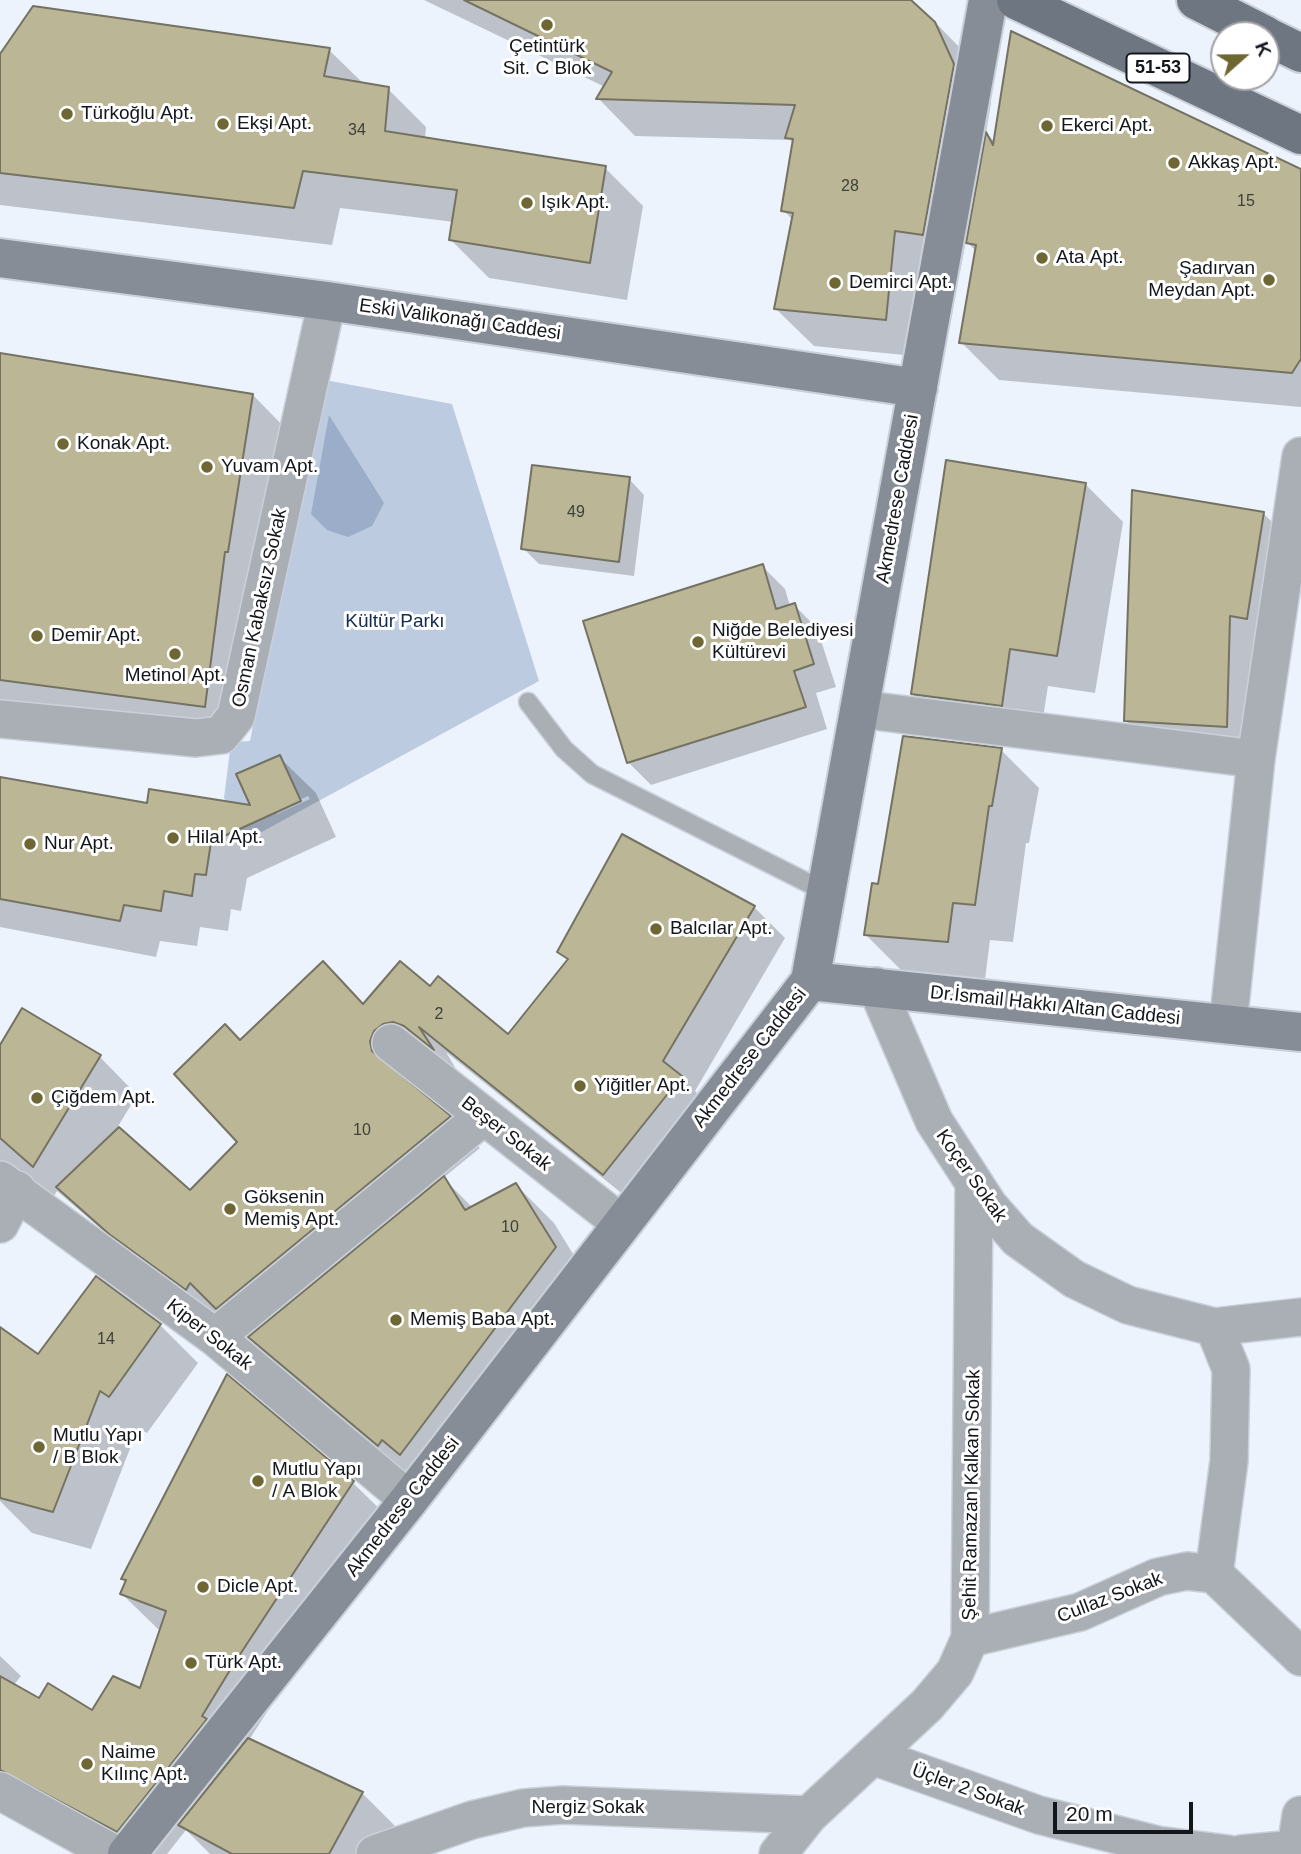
<!DOCTYPE html>
<meta charset="utf-8">
<style>
body{margin:0}
#map{position:relative;width:1301px;height:1854px;overflow:hidden;background:#edf3fd;font-family:Arial,sans-serif}
canvas{display:block}
.north{position:absolute;left:1210px;top:21px;width:70px;height:70px;box-sizing:border-box;background:#fff;border:2px solid #a1a2a4;border-radius:50%;rotate:69deg;font-size:19px;font-weight:700;line-height:28px;text-align:center;color:#13171c}
.north::after{content:'';display:block;margin:auto;width:24px;height:32px;background:#6e6734;clip-path:polygon(50% 0,100% 100%,50% 72%,0 100%)}
.scale{position:absolute;left:1053px;top:1802px;width:140px;height:32px;box-sizing:border-box;border:4px solid #13171c;border-top:0;padding-left:9px;font-size:21px;line-height:24px;white-space:nowrap;color:#13171c;-webkit-text-stroke:5px #fff;paint-order:stroke}
</style>
<div id="map">
<canvas width="1301" height="1854"></canvas>
<div class="north">K</div>
<div class="scale">20 m</div>
</div>
<script>
const context = document.querySelector('canvas').getContext('2d');
context.lineJoin = 'round';
function fill(path, color) {
  context.fillStyle = color;
  context.fill(path, 'evenodd');
}
function poly(rows) {
  const path = new Path2D();
  for (const r of rows) {
    path.moveTo(r[0], r[1]);
    for (let i = 2; i < r.length; i += 2) path.lineTo(r[i], r[i + 1]);
  }
  return path;
}
function strokePath(path, color, width, dash) {
  context.strokeStyle = color;
  context.lineWidth = width;
  context.lineCap = dash ? 'butt' : 'round';
  context.setLineDash(dash || []);
  context.stroke(path);
}
function drawText(font, color, halo, rows, align = 'center') {
  context.font = font + ' Arial,sans-serif';
  context.lineWidth = 6;
  context.setLineDash([]);
  context.textBaseline = 'middle';
  context.strokeStyle = halo;
  context.fillStyle = color;
  for (const [text, x, y, turn = 0] of rows) {
    context.save();
    context.translate(x, y);
    context.rotate((+turn || 0) * Math.PI / 180);
    context.textAlign = isNaN(turn) ? turn : align;
    if (halo) context.strokeText(text, 0, 0);
    context.fillText(text, 0, 0);
    context.restore();
  }
}
const green = poly([
 [320,379,452,404,539,681,247,840,224,798,231,742,250,741]
]);
const forest = poly([
 [329,415,384,503,372,526,348,537,327,530,311,514]
]);
const shadow = poly([
 [424,0,904,0,927,14,965,53,991,103,986,133,995,142,1301,180,1301,407,999,380,961,342,976,251,966,241,960,272,933,267,924,357,814,346,776,309,793,220,783,210,794,144,790,140,635,136,598,98,605,87],
 [329,50,364,84,388,89,426,127,425,139,605,168,643,206,627,300,489,278,451,240,454,222,340,208,332,245,0,205,0,58],
 [0,355,253,395,289,432,261,587,241,742,0,709],
 [629,479,644,495,634,576,539,564,523,548],
 [1085,484,1123,522,1095,693,1048,686,1039,743,950,732,912,694],
 [1263,513,1301,551,1264,764,1164,758,1126,721],
 [762,566,785,589,790,606,794,605,817,628,836,687,816,693,827,729,651,785,628,762],
 [1001,750,1039,788,1029,843,1026,843,1013,942,990,940,985,979,904,973,866,935],
 [279,757,316,793,336,837,247,878,241,911,231,909,228,931,200,927,197,946,160,941,156,957,0,927,0,793,149,805,253,807],
 [308,796,310,799,277,814,277,810],
 [754,907,785,938,695,1091,711,1108,635,1204,446,1052,459,1074,401,1071,401,1080,449,1118,480,1148,443,1178,473,1208,516,1185,554,1223,592,1285,416,1483,288,1375,222,1313,217,1319,143,1265,57,1191,52,1199,0,1168,0,1048,100,1057,137,1095,117,1128,190,1193,240,1142,241,1042,323,963,364,1005,430,989,508,1036,568,961,560,952],
 [160,1325,198,1363,147,1433,138,1428,91,1549,32,1533,0,1501,0,1329,38,1356],
 [227,1377,353,1483,391,1520,249,1740,362,1793,400,1831,387,1854,210,1854,186,1830,167,1854,130,1854,0,1783,0,1656,21,1676,13,1686,39,1701,93,1712,141,1691,161,1632,122,1594,127,1583,123,1578]
]);
const building = poly([
 [464,0,911,0,935,22,954,64,923,235,895,231,886,320,774,309,793,213,781,211,793,139,785,138,795,105,596,99,612,72,464,0],
 [33,6,330,48,324,76,389,87,385,131,606,166,590,263,449,240,457,190,303,171,294,208,0,173,0,54,33,6],
 [1011,31,1301,169,1301,359,1292,373,959,343,976,245,966,243,986,132,993,145,1011,31],
 [0,353,253,394,228,552,225,552,205,707,0,680,0,353],
 [946,460,1086,483,1057,656,1010,649,1002,706,911,694,946,460],
 [532,465,630,477,619,562,521,549,532,465],
 [1132,490,1264,512,1247,619,1230,616,1227,727,1124,721,1132,490],
 [763,564,776,609,795,603,814,664,794,671,806,707,627,763,583,621,763,564],
 [903,736,1002,748,992,806,989,806,975,905,953,903,948,942,864,935,872,883,878,884,903,736],
 [280,755,301,801,211,842,206,875,195,874,192,896,164,891,161,911,124,905,120,921,0,899,0,777,147,803,149,789,250,805,236,774,280,755],
 [622,834,755,906,663,1061,682,1076,603,1175,419,1027,434,1050,404,1026,393,1022,383,1024,374,1031,370,1041,372,1051,451,1116,216,1309,190,1283,186,1290,109,1234,56,1187,119,1127,190,1190,237,1142,174,1074,225,1024,240,1040,323,961,363,1004,400,961,430,986,438,976,508,1034,568,959,557,952,622,834],
 [22,1008,101,1055,33,1167,0,1138,0,1045,22,1008],
 [444,1176,465,1210,516,1183,556,1247,400,1455,382,1440,378,1446,248,1337,444,1176],
 [96,1276,161,1324,109,1397,100,1391,53,1512,0,1498,0,1327,38,1354,96,1276],
 [227,1374,354,1481,235,1662,202,1716,207,1719,117,1832,0,1770,0,1676,39,1698,48,1683,92,1710,113,1676,140,1688,166,1611,120,1594,126,1580,121,1579,227,1374],
 [248,1738,363,1792,329,1854,232,1854,178,1825,248,1738]
]);
const lane = poly([
 [528,702,564,749,592,774,826,892]
]);
const street = poly([
 [859,709,1256,759],
 [0,719,196,738,221,735,236,716,327,301],
 [876,986,934,1121,989,1206,1018,1239,1074,1279,1128,1305,1214,1327,1231,1369,1229,1461,1214,1574],
 [1228,1025,1256,759,1301,456],
 [391,1043,622,1224],
 [0,1180,215,1337,409,1500],
 [0,1224,17,1190],
 [1214,1327,1301,1317],
 [215,1337,484,1116],
 [970,1638,1080,1612,1158,1577,1187,1571,1214,1574,1301,1657],
 [873,1756,1039,1815,1157,1845,1228,1854],
 [0,1791,114,1854],
 [375,1854,472,1820,523,1808,563,1805,809,1815],
 [778,1854,809,1815,927,1705,955,1672,970,1638,974,1186],
 [1241,1854,1295,1849],
 [1295,1854,1301,1815]
]);
const secondary = poly([
 [0,258,327,301,918,388],
 [810,981,1301,1032],
 [127,1854,409,1500,810,981,988,0]
]);
const primary = poly([
 [1016,0,1301,135],
 [1196,0,1265,35],
 [1266,36,1301,53]
]);
const markers = [
 [547,25,7,"#6e6734"],
 [67,114,7,"#6e6734"],
 [223,124,7,"#6e6734"],
 [1047,126,7,"#6e6734"],
 [1174,163,7,"#6e6734"],
 [527,203,7,"#6e6734"],
 [1042,258,7,"#6e6734"],
 [1269,280,7,"#6e6734"],
 [835,283,7,"#6e6734"],
 [63,444,7,"#6e6734"],
 [207,467,7,"#6e6734"],
 [37,636,7,"#6e6734"],
 [698,642,7,"#6e6734"],
 [175,654,7,"#6e6734"],
 [173,838,7,"#6e6734"],
 [30,844,7,"#6e6734"],
 [656,929,7,"#6e6734"],
 [580,1086,7,"#6e6734"],
 [37,1098,7,"#6e6734"],
 [230,1209,7,"#6e6734"],
 [396,1320,7,"#6e6734"],
 [39,1447,7,"#6e6734"],
 [258,1481,7,"#6e6734"],
 [203,1587,7,"#6e6734"],
 [191,1663,7,"#6e6734"],
 [87,1764,7,"#6e6734"]
];
const numberNames = [
 ["34",357,131],
 ["28",850,187],
 ["15",1246,202],
 ["49",576,513],
 ["2",439,1015],
 ["10",362,1131],
 ["10",510,1228],
 ["14",106,1340]
];
const shields = [
 [1158,68,63]
];
const shieldNames = [
 ["51-53",1158,68]
];
const poiNames = [
 ["Çetintürk",547,47,"center"],
 ["Sit. C Blok",547,69,"center"],
 ["Türkoğlu Apt.",81,114],
 ["Ekşi Apt.",237,124],
 ["Ekerci Apt.",1061,126],
 ["Akkaş Apt.",1188,163],
 ["Işık Apt.",541,203],
 ["Ata Apt.",1056,258],
 ["Şadırvan",1255,269,"right"],
 ["Meydan Apt.",1255,291,"right"],
 ["Demirci Apt.",849,283],
 ["Konak Apt.",77,444],
 ["Yuvam Apt.",221,467],
 ["Niğde Belediyesi",712,631],
 ["Kültürevi",712,653],
 ["Demir Apt.",51,636],
 ["Metinol Apt.",175,676,"center"],
 ["Hilal Apt.",187,838],
 ["Nur Apt.",44,844],
 ["Balcılar Apt.",670,929],
 ["Yiğitler Apt.",594,1086],
 ["Çiğdem Apt.",51,1098],
 ["Göksenin",244,1198],
 ["Memiş Apt.",244,1220],
 ["Memiş Baba Apt.",410,1320],
 ["Mutlu Yapı",53,1436],
 ["/ B Blok",53,1458],
 ["Mutlu Yapı",272,1470],
 ["/ A Blok",272,1492],
 ["Dicle Apt.",217,1587],
 ["Türk Apt.",205,1663],
 ["Naime",101,1753],
 ["Kılınç Apt.",101,1775]
];
const streetNames = [
 ["Eski Valikonağı Caddesi",460,320,8],
 ["Akmedrese Caddesi",898,499,-80],
 ["Osman Kabaksız Sokak",260,608,-78],
 ["Dr.İsmail Hakkı Altan Caddesi",1055,1006,6],
 ["Akmedrese Caddesi",750,1058,-52],
 ["Beşer Sokak",506,1134,38],
 ["Koçer Sokak",971,1176,55],
 ["Kiper Sokak",209,1335,38],
 ["Şehit Ramazan Kalkan Sokak",972,1495,-89],
 ["Akmedrese Caddesi",403,1507,-52],
 ["Cullaz Sokak",1110,1598,-21],
 ["Üçler 2 Sokak",968,1790,20],
 ["Nergiz Sokak",588,1808]
];
const parkNames = [
 ["Kültür Parkı",395,622]
];
fill(green, '#bdcbe0');
fill(forest, '#9badc9');
fill(shadow, '#0003');
fill(building, '#bbb796');
strokePath(building, '#747262', 2);
strokePath(lane, '#cad0d9', 21);
strokePath(street, '#cad0d9', 40);
strokePath(secondary, '#cad0d9', 42);
strokePath(primary, '#cad0d9', 42);
strokePath(lane, '#aaaeb5', 18);
strokePath(street, '#aaaeb5', 37);
strokePath(secondary, '#878d97', 38);
strokePath(primary, '#6e7682', 38);
for (const [x, y, r, color] of markers) {
  const dot = new Path2D();
  dot.arc(x, y, r, 0, 2 * Math.PI);
  context.fillStyle = color;
  context.fill(dot);
  strokePath(dot, '#fff', 2.5);
}
drawText('16px', '#3d3f3a', null, numberNames);
for (const [x, y, w] of shields) {
  const box = new Path2D();
  box.roundRect(x - w / 2, y - 14.5, w, 29, 5);
  context.fillStyle = '#fff';
  context.fill(box);
  strokePath(box, '#13171c', 2);
}
drawText('bold 18px', '#13171c', null, shieldNames);
drawText('19px', '#13171c', '#fff', poiNames, 'left');
drawText('19px', '#13171c', '#fff', streetNames);
drawText('19px', '#132b50', '#fff', parkNames);
</script>
